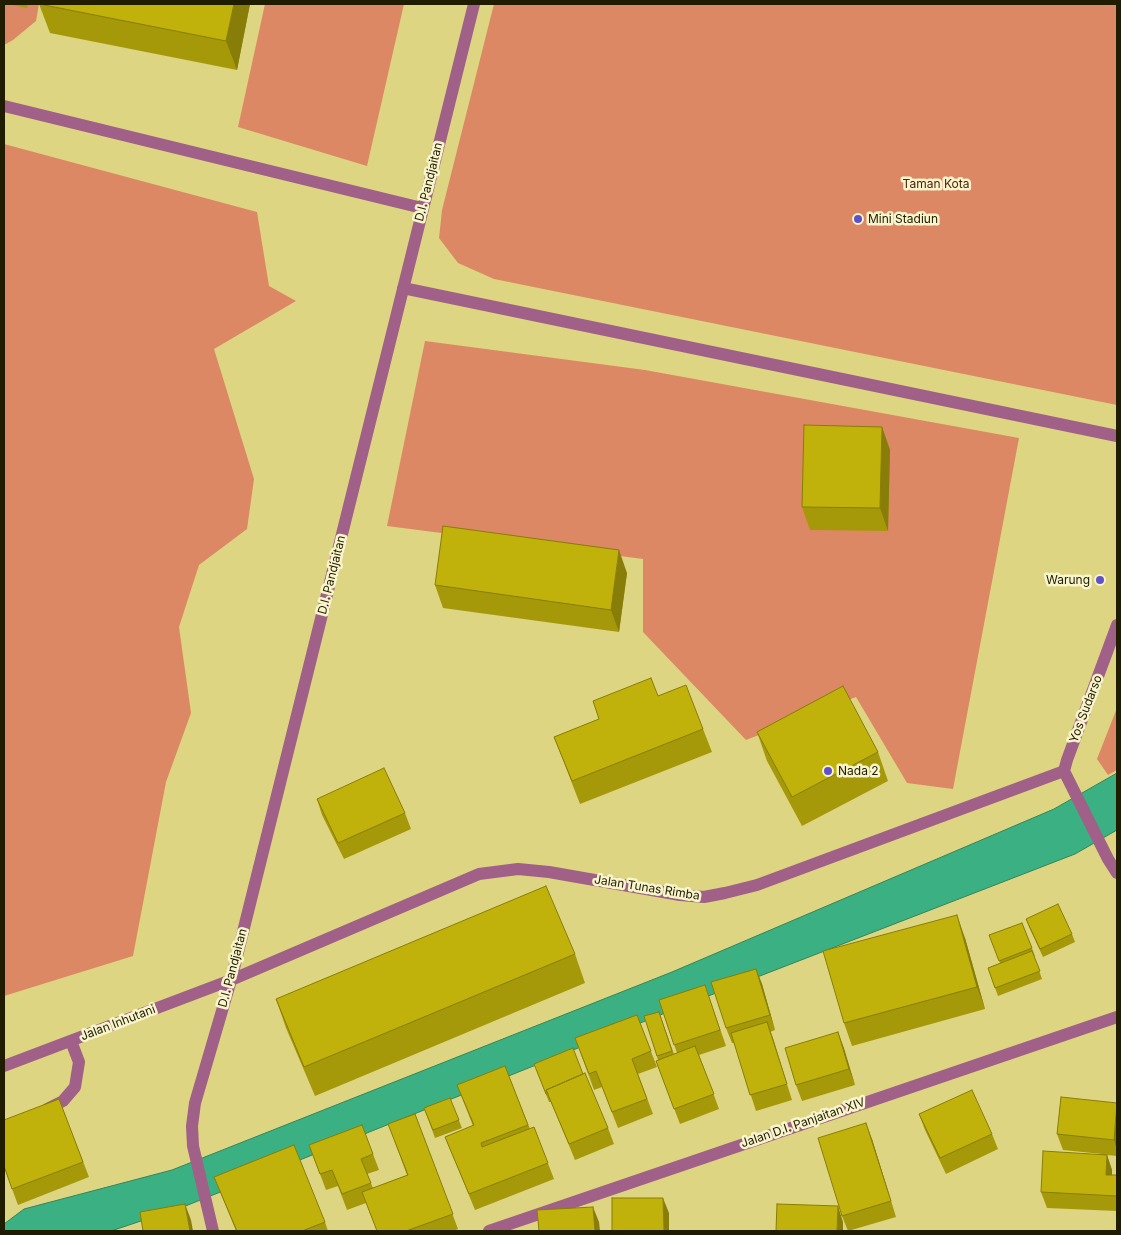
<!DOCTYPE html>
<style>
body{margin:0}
#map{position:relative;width:1121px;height:1235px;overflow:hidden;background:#ddd581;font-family:Inter,sans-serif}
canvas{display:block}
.frame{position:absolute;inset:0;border:5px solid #201c00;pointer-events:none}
</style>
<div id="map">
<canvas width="1121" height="1235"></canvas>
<div class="frame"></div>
</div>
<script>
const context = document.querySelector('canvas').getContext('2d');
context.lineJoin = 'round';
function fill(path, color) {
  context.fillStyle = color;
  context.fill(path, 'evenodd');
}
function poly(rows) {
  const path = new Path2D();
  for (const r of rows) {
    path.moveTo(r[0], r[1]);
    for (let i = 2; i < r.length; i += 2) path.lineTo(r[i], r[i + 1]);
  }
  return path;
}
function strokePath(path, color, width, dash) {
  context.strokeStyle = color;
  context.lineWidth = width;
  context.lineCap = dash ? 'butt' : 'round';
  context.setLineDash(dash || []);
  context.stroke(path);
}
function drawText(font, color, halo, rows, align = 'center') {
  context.font = font + ' Inter,sans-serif';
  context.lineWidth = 5;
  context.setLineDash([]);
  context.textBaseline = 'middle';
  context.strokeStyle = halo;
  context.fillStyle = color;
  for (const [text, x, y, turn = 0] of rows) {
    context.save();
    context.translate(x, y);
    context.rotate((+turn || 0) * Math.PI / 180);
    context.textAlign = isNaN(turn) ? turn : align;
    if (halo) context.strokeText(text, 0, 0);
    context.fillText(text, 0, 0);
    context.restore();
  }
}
const green = poly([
 [4,4,39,4,36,21,13,40,4,45],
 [265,4,404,4,367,166,238,127],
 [494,4,1117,4,1117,405,494,279,458,263,439,238,442,210],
 [4,144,257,212,269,286,296,301,214,349,254,479,247,529,199,565,179,627,191,713,166,782,133,956,4,996],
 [425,341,645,370,1019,438,953,789,907,783,856,697,746,740,643,632,643,559,387,526],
 [1117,708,1117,770,1108,775,1097,759]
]);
const water = poly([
 [1117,773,1117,830,1075,854,685,1005,183,1207,111,1231,4,1231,4,1224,24,1209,172,1170,672,972,1054,809,1117,773]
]);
const minor = poly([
 [4,106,422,208],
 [403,288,1117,436],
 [1117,625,1067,760,1064,771,1108,859,1117,873],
 [4,1066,231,980,479,874,518,869,549,872,680,895,704,897,725,893,757,885,1064,771],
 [47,1109,63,1101,75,1087,79,1062,71,1041],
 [213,1231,193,1146,192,1126,195,1103,231,980,474,4],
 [489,1231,1117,1017]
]);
const wall = poly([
 [8,4,28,4,27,8],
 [39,4,250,4,237,70,50,33],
 [882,427,890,450,888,531,810,530,802,507],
 [627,573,619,632,443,608,435,585],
 [658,696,703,729,712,752,580,804,554,737],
 [757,732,878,752,888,781,802,826,767,761],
 [317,799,405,813,411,829,344,859,322,815],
 [1026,919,1072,934,1075,942,1043,957,1029,927],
 [1022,923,1035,956,1034,956,1042,979,998,996,988,968,1000,963,989,935],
 [965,938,985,1009,852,1046,844,1023],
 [575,954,585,983,315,1096,286,1028,276,999],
 [756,969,762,984,775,1030,770,1032,792,1100,756,1111,734,1043,732,1043,726,1028],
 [705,985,726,1046,699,1055,719,1109,680,1124,656,1061,658,1060,644,1016,659,1012,674,1054,677,1053,659,1000],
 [637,1015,657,1067,638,1074,653,1114,618,1128,602,1087,594,1090,575,1038],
 [838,1032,855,1085,802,1101,796,1085],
 [534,1064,583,1074,608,1128,614,1144,575,1160,551,1102,549,1102],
 [505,1066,530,1129,534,1127,554,1179,475,1210,445,1137,473,1126,457,1085],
 [450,1098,462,1128,435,1138,424,1108],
 [59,1099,89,1177,18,1205,4,1167],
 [1117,1103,1117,1156,1107,1155,1112,1170,1112,1175,1117,1175,1117,1211,1047,1208,1041,1192,1102,1154,1063,1150,1057,1134],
 [415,1114,458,1229,454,1231,377,1231,366,1203,347,1210,338,1186,326,1190,309,1145,373,1154,379,1170,367,1174,373,1188,407,1175,394,1140],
 [919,1114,992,1134,998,1149,946,1174,925,1130],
 [872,1139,896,1217,848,1231,842,1216],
 [214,1177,325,1222,328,1231,236,1231]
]);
const shadedWall = poly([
 [234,4,250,4,237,70,226,41],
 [882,427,890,450,888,531,880,508],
 [619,550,627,573,619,632,611,610],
 [957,915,965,938,985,1009,977,987],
 [756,969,762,984,775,1030,770,1015],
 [767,1022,773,1038,792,1100,787,1084],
 [838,1032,844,1048,855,1085,849,1069],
 [1117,1104,1117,1150,1114,1140],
 [866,1123,872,1139,896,1217,891,1201],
 [1107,1155,1112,1170,1112,1190,1106,1175],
 [663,1198,669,1213,669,1231,664,1231],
 [185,1204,191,1220,193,1231,190,1231],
 [838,1206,843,1222,843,1231,837,1231],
 [593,1207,599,1222,600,1231,595,1231]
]);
const building = poly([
 [39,4,234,4,226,41,39,4],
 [804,425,882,427,880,508,802,507,804,425],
 [443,526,619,550,611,610,435,585,443,526],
 [651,678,658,696,686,685,703,729,572,781,554,737,599,719,593,701,651,678],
 [843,686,878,752,792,797,757,732,843,686],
 [384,768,405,813,338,843,317,799,384,768],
 [546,886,575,954,304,1067,276,999,546,886],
 [1058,904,1072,934,1040,949,1026,919,1058,904],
 [957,915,977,987,844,1023,823,951,957,915],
 [1022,923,1032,948,999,961,989,935,1022,923],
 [1032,951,1040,971,995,988,988,968,1032,951],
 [756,969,770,1015,726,1028,711,982,756,969],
 [705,985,720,1030,674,1045,659,1000,705,985],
 [659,1012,672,1051,657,1056,644,1016,659,1012],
 [637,1015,651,1051,632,1059,647,1099,612,1112,596,1071,589,1074,575,1038,637,1015],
 [767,1022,787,1084,750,1095,731,1033,767,1022],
 [838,1032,849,1069,796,1085,785,1048,838,1032],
 [695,1046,714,1094,674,1109,656,1061,695,1046],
 [573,1048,583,1074,546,1090,548,1094,546,1094,534,1064,573,1048],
 [505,1066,528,1125,481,1143,482,1147,534,1127,548,1163,469,1194,445,1137,474,1125,457,1085,505,1066],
 [585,1073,608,1128,569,1144,546,1090,585,1073],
 [972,1090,992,1134,940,1158,919,1114,972,1090],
 [1061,1097,1117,1103,1114,1140,1057,1134,1061,1097],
 [450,1098,459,1120,433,1130,424,1108,450,1098],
 [59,1099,83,1162,12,1189,4,1166,4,1120,59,1099],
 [415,1114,453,1214,406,1231,377,1231,362,1192,408,1175,388,1124,415,1114],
 [866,1123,891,1201,842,1216,818,1138,866,1123],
 [362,1125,373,1154,361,1159,371,1183,342,1194,332,1170,320,1174,309,1145,362,1125],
 [294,1145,325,1222,302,1231,237,1231,214,1177,294,1145],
 [1043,1151,1107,1155,1106,1175,1117,1175,1117,1196,1041,1192,1043,1151],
 [612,1198,663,1198,664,1231,612,1231,612,1198],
 [185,1204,190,1231,143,1231,140,1212,185,1204],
 [777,1204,838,1206,837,1231,776,1231,777,1204],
 [593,1207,595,1231,539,1231,537,1210,593,1207]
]);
const markers = [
 [858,219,5,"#5f51ca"],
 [1100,580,5,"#5f51ca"],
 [828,771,5,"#5f51ca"]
];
const streetNames = [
 ["D.I. Pandjaitan",429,182,-76],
 ["D.I. Pandjaitan",332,575,-76],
 ["Yos Sudarso",1086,709,-69],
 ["Jalan Tunas Rimba",647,888,9],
 ["D.I. Pandjaitan",233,968,-75],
 ["Jalan Inhutani",118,1023,-21],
 ["Jalan D.I. Panjaitan XIV",803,1123,-19]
];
const parkNames = [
 ["Taman Kota",936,184]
];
const poiNames = [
 ["Mini Stadiun",868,219],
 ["Warung",1090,580,"right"],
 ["Nada 2",838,771]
];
fill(green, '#dd8865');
fill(water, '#3bb082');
strokePath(water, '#33845b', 1);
strokePath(minor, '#a06087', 12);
fill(wall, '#a69909');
fill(shadedWall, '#877d08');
fill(building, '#c1b20b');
strokePath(building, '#877d08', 1);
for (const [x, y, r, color] of markers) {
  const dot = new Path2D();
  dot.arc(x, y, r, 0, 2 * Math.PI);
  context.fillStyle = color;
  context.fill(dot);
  strokePath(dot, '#f8f4cc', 2);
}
drawText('12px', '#201c00', '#f8f4cc', streetNames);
drawText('12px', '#4e210d', '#f8f4cc', parkNames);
drawText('12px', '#201c00', '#f8f4cc', poiNames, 'left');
</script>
